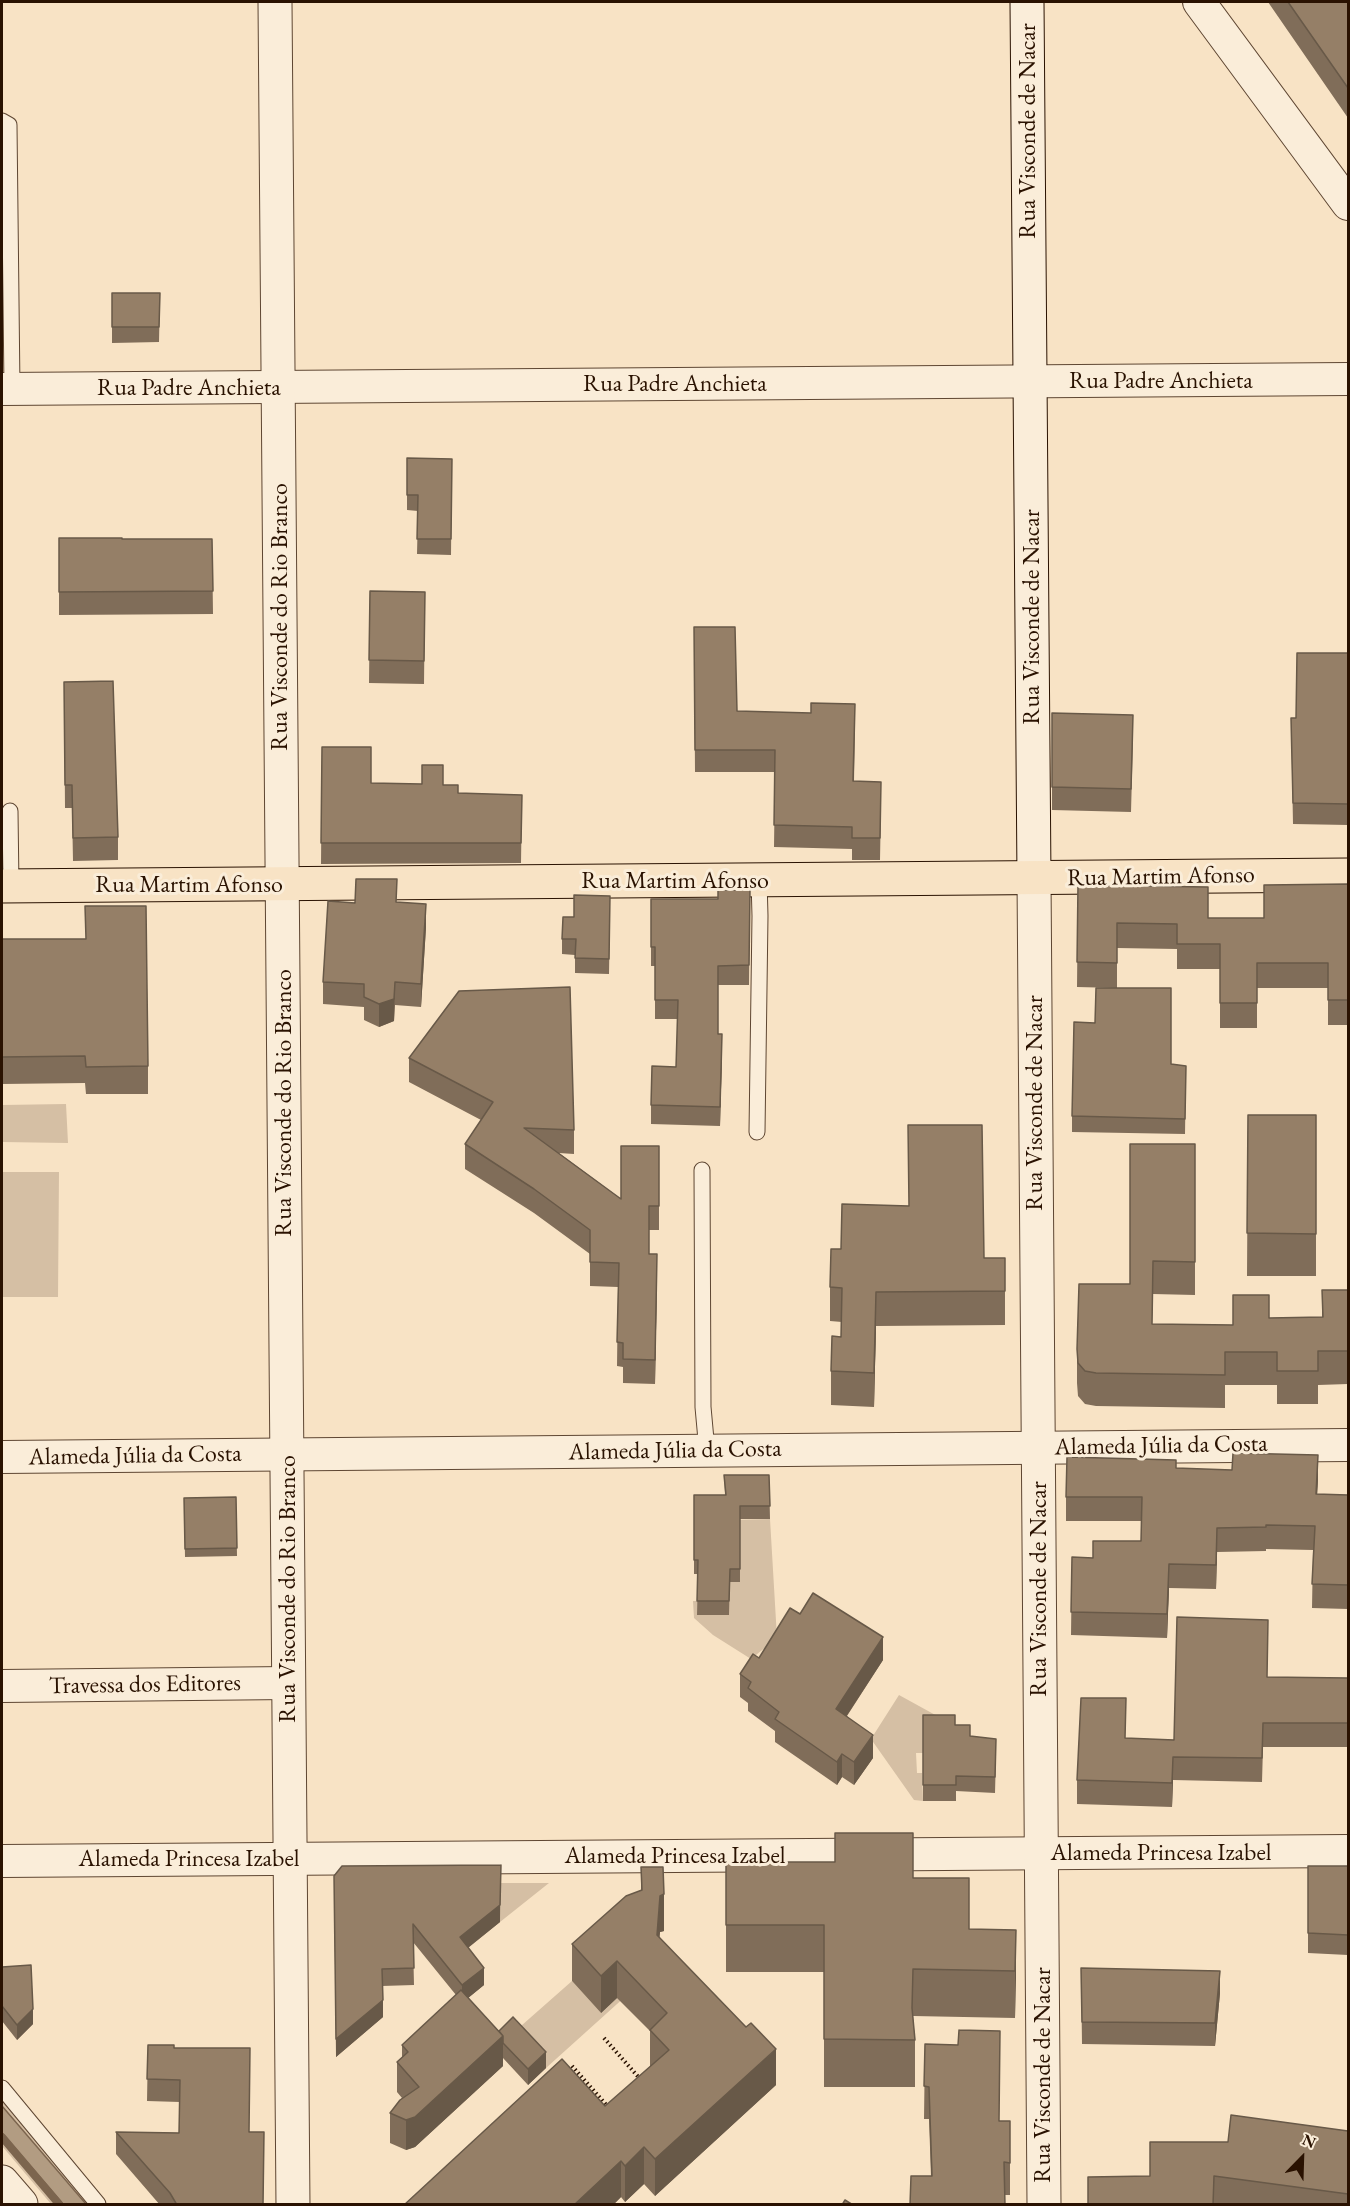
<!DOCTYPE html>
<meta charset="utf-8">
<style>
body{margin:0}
#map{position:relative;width:1350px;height:2206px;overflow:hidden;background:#f8e3c5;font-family:"EB Garamond",serif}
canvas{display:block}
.frame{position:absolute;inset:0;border:3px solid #2a1201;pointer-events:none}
.north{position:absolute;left:1272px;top:2128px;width:60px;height:60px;-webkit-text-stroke:4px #faedd9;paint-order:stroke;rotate:23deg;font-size:16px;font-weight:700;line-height:24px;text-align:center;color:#2a1201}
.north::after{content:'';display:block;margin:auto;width:21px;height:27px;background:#2a1201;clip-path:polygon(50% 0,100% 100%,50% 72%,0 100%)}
</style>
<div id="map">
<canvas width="1350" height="2206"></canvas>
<div class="frame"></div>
<div class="north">N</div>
</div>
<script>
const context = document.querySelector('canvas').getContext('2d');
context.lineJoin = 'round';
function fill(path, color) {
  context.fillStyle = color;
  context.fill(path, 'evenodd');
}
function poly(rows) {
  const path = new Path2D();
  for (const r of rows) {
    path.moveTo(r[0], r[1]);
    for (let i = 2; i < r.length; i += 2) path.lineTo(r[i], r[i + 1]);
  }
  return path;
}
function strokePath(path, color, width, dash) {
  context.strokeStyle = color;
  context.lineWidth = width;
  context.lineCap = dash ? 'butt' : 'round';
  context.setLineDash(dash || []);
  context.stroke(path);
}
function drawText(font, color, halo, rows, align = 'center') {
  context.font = font + ' "EB Garamond",serif';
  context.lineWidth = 6;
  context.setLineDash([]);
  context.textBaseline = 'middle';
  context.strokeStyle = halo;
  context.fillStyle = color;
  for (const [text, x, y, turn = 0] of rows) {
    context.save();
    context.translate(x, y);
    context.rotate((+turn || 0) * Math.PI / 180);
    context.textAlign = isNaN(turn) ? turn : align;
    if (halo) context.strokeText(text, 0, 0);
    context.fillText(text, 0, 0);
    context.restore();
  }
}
const green = poly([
 [66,1104,68,1143,2,1142,2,1105],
 [2,1172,59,1172,58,1297,2,1297],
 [770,1519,777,1638,751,1659,713,1635,694,1618,693,1601,698,1601,729,1615,731,1520],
 [899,1695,959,1728,923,1753,916,1753,917,1773,922,1773,923,1801,914,1800,871,1739],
 [501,1883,549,1883,500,1922],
 [658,1960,657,1968,546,2068,513,2033,572,1981,601,2013],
 [2,2090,99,2204,86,2204,2,2106],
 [2,2133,63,2204,51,2204,2,2146]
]);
const water = poly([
 [2,2106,86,2204,63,2204,2,2133,2,2106]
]);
const stream = poly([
 [2,2137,59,2204]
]);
const path = poly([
 [604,2038,641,2080],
 [572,2066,609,2108]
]);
const service = poly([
 [2,121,9,125,12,389],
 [10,811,11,886],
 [757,1132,760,916,759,880],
 [702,1170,703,1407,707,1451],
 [2,2088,98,2204]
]);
const minor = poly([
 [1199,2,1348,204],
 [2,389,1348,379],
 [2,1457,1348,1445],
 [2,1686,288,1683],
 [2,1861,1348,1851]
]);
const tertiary = poly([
 [275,2,293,2204],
 [1034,878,1044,2204],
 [2,2182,21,2204]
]);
const secondary = poly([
 [1027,2,1034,878]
]);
const primary = poly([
 [2,886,1348,875]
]);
const wall = poly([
 [1268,2,1348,2,1348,118],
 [112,293,160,293,159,342,112,343],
 [407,458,452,459,451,555,417,554,418,511,407,510],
 [59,538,122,539,212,539,213,614,59,615],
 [370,591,425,592,424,684,369,683],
 [694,627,737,711,855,726,854,781,881,804,880,860,852,860,852,849,774,847,775,772,695,772],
 [1348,653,1348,825,1293,824,1291,718,1296,718],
 [64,682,118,837,118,860,73,861,72,808,65,808],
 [1052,713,1133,738,1131,812,1052,810],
 [322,747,371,783,443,785,458,793,522,795,521,863,321,864],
 [1348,884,1348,1025,1328,1025,1328,988,1257,988,1257,1028,1220,1028,1220,969,1177,969,1177,949,1117,948,1117,988,1077,987,1078,885,1208,918,1264,918],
 [750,890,749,985,718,985,718,1034,722,1053,720,1126,651,1124,651,1105,676,1067,678,1019,655,1019,655,966,651,966,651,899,718,899],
 [397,902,426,927,421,1007,395,1005,394,1021,379,1027,364,1020,364,1007,323,1004,323,982,355,903],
 [610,912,609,974,575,973,575,955,562,954,562,939],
 [2,939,148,1066,148,1094,86,1094,85,1083,2,1084],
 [409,1058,574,1130,574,1154,559,1153,621,1199,659,1146,659,1230,649,1230,649,1254,657,1278,655,1384,623,1383,623,1367,617,1366,618,1287,590,1286,590,1254,534,1213,465,1169,465,1144,481,1120,409,1082],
 [1171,1064,1186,1066,1185,1134,1072,1132,1072,1116],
 [1248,1115,1316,1115,1316,1276,1247,1276],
 [1195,1144,1195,1295,1153,1294,1152,1324,1233,1325,1269,1318,1322,1317,1322,1290,1348,1290,1348,1384,1318,1385,1318,1404,1277,1404,1277,1385,1225,1385,1225,1408,1096,1406,1085,1404,1078,1396,1077,1383,1077,1349,1130,1284],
 [984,1258,1005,1258,1005,1325,876,1326,874,1407,831,1405,831,1371,841,1337,842,1322,830,1321,830,1287],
 [1176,1468,1318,1479,1317,1494,1348,1495,1348,1609,1312,1608,1313,1550,1266,1549,1266,1551,1217,1552,1216,1589,1169,1588,1167,1638,1071,1635,1072,1557,1093,1558,1141,1541,1142,1521,1066,1521,1066,1497],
 [724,1475,769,1475,770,1519,740,1519,740,1582,730,1582,729,1615,697,1615,698,1574,694,1574,694,1495,725,1495],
 [236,1497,237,1556,185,1557,184,1498],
 [800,1614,883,1660,847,1716,873,1758,854,1785,842,1777,837,1785,775,1742,775,1731,748,1711,748,1703,740,1697,740,1674,759,1658],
 [1268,1677,1348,1678,1348,1747,1263,1747,1262,1782,1173,1780,1172,1807,1077,1804,1077,1780,1126,1738,1174,1740],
 [923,1715,955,1725,996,1755,995,1793,956,1791,956,1801,923,1801],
 [726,1862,913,1878,969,1929,1016,1930,1015,2018,913,2016,915,2040,915,2087,824,2087,824,1972,726,1972],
 [1308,1866,1348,1866,1348,1955,1308,1953],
 [641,1867,664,1931,660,1932,659,1937,776,2085,655,2196,644,2184,625,2202,621,2197,613,2205,404,2205,605,2106,650,2067,650,2031,617,1998,601,2013,572,1981,572,1944,641,1890],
 [334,1876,500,1922,468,1948,484,1985,468,1998,499,2031,546,2068,528,2085,503,2058,503,2066,415,2147,406,2150,390,2143,390,2113,402,2098,397,2092,397,2062,402,2058,402,2045,456,1995,413,1942,414,1985,382,1986,383,2017,336,2057],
 [2,1967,33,2024,17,2040,2,2021],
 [1081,1968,1220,1993,1215,2046,1082,2044],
 [925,2044,999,2121,1010,2121,1010,2195,1005,2195,931,2176,929,2119,924,2119],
 [148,2045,174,2048,250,2132,264,2132,263,2205,160,2205,116,2154,116,2132,179,2133,180,2102,147,2101],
 [1348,2131,1348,2205,1088,2205,1150,2176,1228,2142]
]);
const shadedWall = poly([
 [426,904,426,927,421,1007,421,984],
 [395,982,394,1021,379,1027,379,1004],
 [722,1034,722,1053,720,1126,720,1107],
 [657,1254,657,1278,655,1384,655,1360],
 [876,1292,876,1326,874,1407,874,1373],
 [1318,1455,1318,1479,1316,1517,1316,1494],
 [1217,1528,1217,1552,1216,1589,1216,1565],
 [1169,1564,1169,1588,1167,1638,1167,1614],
 [883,1637,883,1660,836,1732,836,1709],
 [873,1735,873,1758,854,1785,854,1762],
 [842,1754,842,1777,837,1785,837,1762],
 [1173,1757,1173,1780,1172,1807,1172,1783],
 [501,1865,500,1922,460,1954,460,1937],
 [664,1894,664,1931,660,1932,657,1971,657,1935,660,1896],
 [1016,1930,1016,1978,1015,2018,1015,1971],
 [617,1961,617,1998,601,2013,601,1976],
 [484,1968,484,1985,462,2003,462,1985],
 [1220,1971,1220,1993,1215,2046,1215,2023],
 [383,2000,383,2017,336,2057,336,2039],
 [33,2009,33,2024,17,2040,17,2025],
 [503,2036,503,2066,415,2147,406,2150,406,2120],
 [776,2049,776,2085,655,2196,655,2159],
 [546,2052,546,2068,528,2085,528,2069],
 [644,2147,644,2184,625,2202,625,2166],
 [621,2161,621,2197,613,2205,574,2205]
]);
const building = poly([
 [1288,2,1348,2,1348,88,1288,2],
 [112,293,160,293,159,327,112,327,112,293],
 [407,458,452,459,451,539,417,539,418,495,407,495,407,458],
 [59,538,122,538,122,539,212,539,213,591,59,592,59,538],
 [370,591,425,592,424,661,369,660,370,591],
 [694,627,735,627,737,711,811,713,811,703,855,704,853,781,881,782,880,838,852,838,852,827,774,825,775,750,695,750,694,627],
 [1297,653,1348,653,1348,804,1293,803,1291,718,1296,718,1297,653],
 [113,681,118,837,73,838,72,785,65,785,64,682,113,681],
 [1052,713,1133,715,1131,789,1052,787,1052,713],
 [322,747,371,747,371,783,422,784,422,765,443,765,443,785,458,785,458,793,522,795,521,843,321,843,322,747],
 [356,879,397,879,396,902,426,904,421,984,395,982,394,999,379,1004,364,997,364,984,323,982,328,901,355,903,356,879],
 [1348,884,1348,1000,1328,1000,1328,963,1257,963,1257,1003,1220,1003,1220,944,1177,944,1177,924,1117,923,1117,963,1077,962,1078,885,1208,887,1208,918,1264,918,1264,885,1348,884],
 [718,890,750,890,749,965,718,966,718,1034,722,1034,720,1107,651,1105,652,1066,676,1067,678,1000,655,1000,655,947,651,947,651,899,718,899,718,890],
 [574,895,610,896,609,959,575,958,576,939,562,939,563,917,574,917,574,895],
 [85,906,146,906,148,1066,86,1067,85,1056,2,1057,2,939,86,939,85,906],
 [570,987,574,1130,524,1128,621,1199,621,1146,659,1146,659,1206,649,1206,649,1254,657,1254,655,1360,623,1359,623,1343,617,1342,619,1263,590,1262,590,1230,534,1189,465,1144,493,1102,409,1058,459,991,570,987],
 [1096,988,1171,988,1171,1064,1186,1066,1185,1119,1072,1116,1074,1022,1095,1023,1096,988],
 [1248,1115,1316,1115,1316,1234,1247,1233,1248,1115],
 [908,1125,982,1125,984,1258,1005,1258,1005,1291,876,1292,874,1373,831,1371,832,1336,841,1337,842,1288,830,1287,831,1249,841,1249,842,1204,909,1206,908,1125],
 [1130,1144,1195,1144,1195,1262,1153,1261,1152,1324,1233,1325,1233,1295,1269,1295,1269,1318,1323,1317,1322,1290,1348,1290,1348,1351,1318,1351,1318,1371,1277,1371,1277,1352,1225,1352,1225,1375,1096,1373,1085,1371,1078,1363,1077,1349,1079,1284,1130,1284,1130,1144],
 [1233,1453,1318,1455,1316,1494,1348,1495,1348,1585,1312,1584,1315,1526,1266,1525,1266,1527,1217,1528,1216,1565,1169,1564,1167,1614,1071,1612,1072,1557,1093,1558,1093,1541,1141,1541,1142,1497,1066,1497,1067,1457,1176,1460,1176,1468,1232,1470,1233,1453],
 [724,1475,769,1475,770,1506,740,1506,740,1569,730,1569,729,1601,697,1601,698,1560,694,1560,694,1495,726,1495,724,1475],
 [236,1497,237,1548,185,1549,184,1498,236,1497],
 [813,1593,883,1637,836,1709,873,1735,854,1762,842,1754,837,1762,775,1719,779,1712,748,1688,751,1682,740,1674,753,1654,759,1658,790,1608,800,1614,813,1593],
 [1177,1617,1268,1620,1267,1677,1348,1678,1348,1723,1263,1723,1262,1758,1173,1757,1172,1783,1077,1780,1081,1698,1126,1698,1125,1738,1174,1740,1177,1617],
 [923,1715,955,1715,955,1725,970,1725,970,1736,996,1739,995,1777,956,1776,956,1785,923,1785,923,1715],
 [835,1833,913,1833,913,1878,969,1878,969,1929,1016,1930,1015,1971,913,1969,912,2008,915,2040,824,2039,824,1925,726,1925,726,1862,835,1862,835,1833],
 [501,1865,500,1905,460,1937,484,1968,462,1985,413,1924,414,1968,382,1969,383,2000,336,2039,334,1876,342,1866,501,1865],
 [1308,1866,1348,1866,1348,1935,1308,1933,1308,1866],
 [641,1867,663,1867,664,1894,660,1896,657,1935,746,2027,751,2023,776,2049,655,2159,644,2147,625,2166,621,2161,574,2205,404,2205,562,2059,605,2106,669,2050,650,2030,667,2013,617,1961,601,1976,572,1944,626,1896,642,1890,641,1867],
 [31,1965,33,2009,17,2025,2,2006,2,1967,31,1965],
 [1081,1968,1220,1971,1215,2023,1082,2022,1081,1968],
 [461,1990,503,2036,415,2117,406,2120,390,2113,400,2100,419,2087,397,2062,408,2052,402,2045,461,1990],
 [513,2017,546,2052,528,2069,503,2043,503,2036,499,2031,513,2017],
 [959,2030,1000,2031,999,2121,1010,2121,1010,2163,1004,2162,1005,2205,910,2205,911,2176,932,2176,929,2087,924,2086,925,2044,958,2045,959,2030],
 [148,2045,174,2045,174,2048,250,2048,249,2132,264,2132,263,2205,177,2205,170,2193,116,2132,179,2133,180,2080,147,2079,148,2045],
 [1231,2115,1348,2131,1348,2194,1214,2176,1213,2205,1088,2205,1088,2177,1150,2176,1150,2142,1228,2142,1231,2115],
 [845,2200,853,2205,842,2205,845,2200]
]);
const streetNames = [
 ["Rua Visconde de Nacar",1028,131,-90],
 ["Rua Padre Anchieta",1161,381],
 ["Rua Padre Anchieta",675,384],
 ["Rua Padre Anchieta",189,388],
 ["Rua Visconde do Rio Branco",280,617,-90],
 ["Rua Visconde de Nacar",1032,617,-90],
 ["Rua Martim Afonso",1161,877,-1],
 ["Rua Martim Afonso",675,881],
 ["Rua Martim Afonso",189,885],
 ["Rua Visconde do Rio Branco",284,1103,-90],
 ["Rua Visconde de Nacar",1035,1103,-90],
 ["Alameda Júlia da Costa",1161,1446,-1],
 ["Alameda Júlia da Costa",675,1451,-1],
 ["Alameda Júlia da Costa",135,1456,-1],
 ["Rua Visconde do Rio Branco",288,1589,-90],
 ["Rua Visconde de Nacar",1039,1589,-90],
 ["Travessa dos Editores",145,1685,-1],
 ["Alameda Princesa Izabel",1161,1853],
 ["Alameda Princesa Izabel",675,1856],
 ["Alameda Princesa Izabel",189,1859],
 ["Rua Visconde de Nacar",1043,2075,-90]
];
fill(green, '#d5bfa4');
fill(water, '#b29c82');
strokePath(water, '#7c654e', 1.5);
strokePath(stream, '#7c654e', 8);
strokePath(service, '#5e4632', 17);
strokePath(minor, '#5e4632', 34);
strokePath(tertiary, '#5e4632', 35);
strokePath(secondary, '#2a1201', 35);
strokePath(primary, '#2a1201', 35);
strokePath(path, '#2a1201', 4, [1.5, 3]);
strokePath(service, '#faedd9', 15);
strokePath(minor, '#faedd9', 32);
strokePath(tertiary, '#faedd9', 33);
strokePath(secondary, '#faedd9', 33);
strokePath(primary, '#f8e3c5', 33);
fill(wall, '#806d59');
fill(shadedWall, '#685948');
fill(building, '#957f67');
strokePath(building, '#685948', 1.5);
drawText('24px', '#2a1201', '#faedd9', streetNames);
</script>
